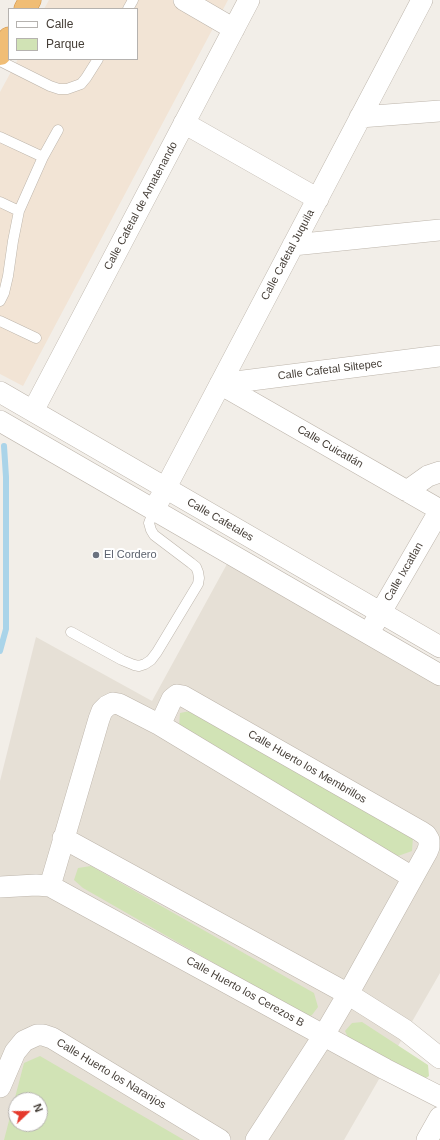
<!DOCTYPE html>
<meta charset="utf-8">
<style>
body{margin:0}
#map{position:relative;width:440px;height:1140px;overflow:hidden;background:#f2eee8;font-family:Arial,sans-serif}
canvas{display:block}
.legend{position:absolute;left:8px;top:8px;width:130px;height:52px;box-sizing:border-box;background:#fff;border:1px solid #b5b2af;margin:0;padding:5px 7px;list-style:none;font-size:12px;color:#453e37}
.legend li{display:flex;align-items:center;gap:8px;height:20px}
.legend b{width:20px;border:1px solid #b5b2af}
.north{position:absolute;left:8px;top:1092px;width:40px;height:40px;box-sizing:border-box;background:#fff;border:1px solid #b5b2af;border-radius:50%;rotate:68deg;font-size:11px;font-weight:700;line-height:16px;text-align:center;color:#453e37}
.north::after{content:'';display:block;margin:auto;width:14px;height:18px;background:#e5392c;clip-path:polygon(50% 0,100% 100%,50% 72%,0 100%)}
</style>
<div id="map">
<canvas width="440" height="1140"></canvas>
<ul class="legend">
<li><b style="height:5px;background:#fff"></b>Calle</li>
<li><b style="height:11px;background:#d1e3b5"></b>Parque</li>
</ul>
<div class="north">N</div>
</div>
<script>
const context = document.querySelector('canvas').getContext('2d');
context.lineJoin = 'round';
function fill(path, color) {
  context.fillStyle = color;
  context.fill(path, 'evenodd');
}
function poly(rows) {
  const path = new Path2D();
  for (const r of rows) {
    path.moveTo(r[0], r[1]);
    for (let i = 2; i < r.length; i += 2) path.lineTo(r[i], r[i + 1]);
  }
  return path;
}
function strokePath(path, color, width, dash) {
  context.strokeStyle = color;
  context.lineWidth = width;
  context.lineCap = dash ? 'butt' : 'round';
  context.setLineDash(dash || []);
  context.stroke(path);
}
function drawText(font, color, halo, rows, align = 'center') {
  context.font = font + ' Arial,sans-serif';
  context.lineWidth = 4;
  context.setLineDash([]);
  context.textBaseline = 'middle';
  context.strokeStyle = halo;
  context.fillStyle = color;
  for (const [text, x, y, turn = 0] of rows) {
    context.save();
    context.translate(x, y);
    context.rotate((+turn || 0) * Math.PI / 180);
    context.textAlign = isNaN(turn) ? turn : align;
    if (halo) context.strokeText(text, 0, 0);
    context.fillText(text, 0, 0);
    context.restore();
  }
}
const residential = poly([
 [227,564,440,686,440,973,344,1140,0,1140,0,781,36,637,152,701],
 [16,1100,40,1100,40,1124,16,1124]
]);
const commercial = poly([
 [49,0,228,0,23,386,0,374,0,92,18,59,137,59,137,9,44,9]
]);
const green = poly([
 [195,710,413,837,412,851,398,856,186,738,179,727,180,713],
 [91,866,314,993,318,1007,312,1015,308,1017,83,888,74,880,78,868],
 [362,1022,428,1065,429,1076,423,1080,350,1041,345,1031,352,1023],
 [40,1056,184,1140,4,1140,24,1063],
 [16,1100,40,1100,40,1124,16,1124]
]);
const stream = poly([
 [0,651,6,629,6,477,4,446]
]);
const lane = poly([
 [128,9,133,0],
 [0,61,50,86,59,89,67,89,81,84,86,78,98,59],
 [0,137,43,157],
 [0,202,19,211],
 [0,301,4,293,8,276,13,241,19,211,43,157,58,130],
 [0,321,36,338],
 [71,632,122,660,134,665,139,666,145,664,151,660,157,652,198,584,199,578,198,572,196,567,191,563,154,535,151,530,149,523,154,510]
]);
const street = poly([
 [184,0,234,29],
 [360,117,440,111],
 [184,123,318,199],
 [293,245,440,230],
 [220,384,440,510],
 [220,384,440,356],
 [0,392,440,647],
 [33,411,249,0],
 [0,421,440,675],
 [407,491,428,476,440,472],
 [154,510,422,0],
 [374,624,440,510],
 [160,725,172,699,177,695,183,696,420,831,426,835,429,840,429,847,427,852,348,994,324,1035,256,1140],
 [63,838,348,994,405,1030,440,1058],
 [50,886,99,719,102,711,107,706,113,703,119,704,160,725,412,877],
 [0,887,36,885,50,886,385,1069,440,1097],
 [0,1087,15,1052,24,1041,37,1035,43,1035,52,1038,220,1140],
 [427,1140,440,1117]
]);
const highway = poly([
 [25,9,30,0],
 [0,54,9,38]
]);
const markers = [
 [96,555,4,"#6b7280"]
];
const streetNames = [
 ["Calle Cafetal de Amatenando",141,206,-62],
 ["Calle Cafetal Juquila",288,255,-62],
 ["Calle Cafetal Siltepec",330,370,-7],
 ["Calle Cuicatlán",330,447,30],
 ["Calle Cafetales",220,520,30],
 ["Calle Ixcatlan",404,572,-60],
 ["Calle Huerto los Membrillos",307,767,30],
 ["Calle Huerto los Cerezos B",245,992,29],
 ["Calle Huerto los Naranjos",111,1074,31]
];
const worshipNames = [
 ["El Cordero",104,555]
];
fill(residential, '#e6e0d6');
fill(commercial, '#f2e4d5');
fill(green, '#d1e3b5');
strokePath(stream, '#aad4e9', 6);
strokePath(lane, '#bdb5ab', 11);
strokePath(street, '#bdb5ab', 22);
strokePath(highway, '#ce9146', 23);
strokePath(lane, '#fff', 10);
strokePath(street, '#fff', 21);
strokePath(highway, '#f0bd75', 22);
for (const [x, y, r, color] of markers) {
  const dot = new Path2D();
  dot.arc(x, y, r, 0, 2 * Math.PI);
  context.fillStyle = color;
  context.fill(dot);
  strokePath(dot, '#fff', 1.5);
}
drawText('11px', '#453e37', '#fff', streetNames);
drawText('11px', '#5b616d', '#fff', worshipNames, 'left');
</script>
